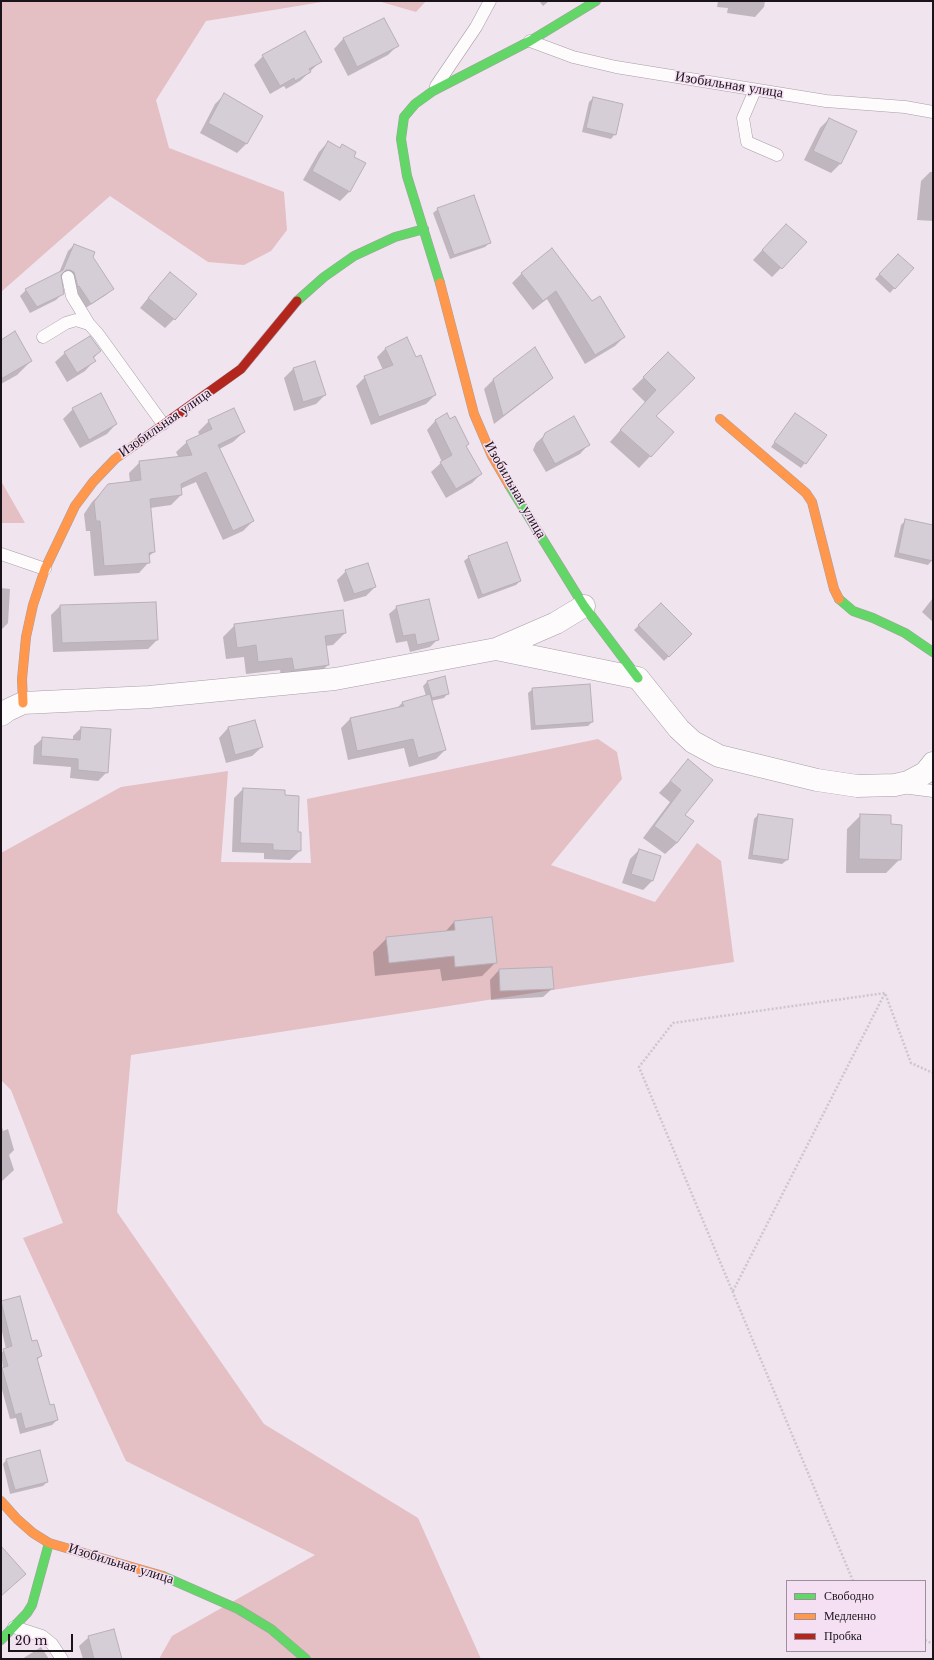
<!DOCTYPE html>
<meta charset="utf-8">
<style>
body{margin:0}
#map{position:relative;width:934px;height:1660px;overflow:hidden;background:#f0e4ee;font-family:"Libre Baskerville",serif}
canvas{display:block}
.frame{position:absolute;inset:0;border:2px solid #1a131a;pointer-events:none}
.legend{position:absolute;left:786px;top:1580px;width:140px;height:72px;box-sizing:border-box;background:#f4e0f2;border:1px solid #9d8e9c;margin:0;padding:5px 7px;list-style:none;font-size:12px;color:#1a131a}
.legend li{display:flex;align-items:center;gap:8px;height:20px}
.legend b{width:20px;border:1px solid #9d8e9c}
.scale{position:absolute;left:8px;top:1634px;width:65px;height:18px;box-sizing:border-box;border:2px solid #1a131a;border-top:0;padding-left:5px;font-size:12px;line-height:14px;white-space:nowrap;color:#1a131a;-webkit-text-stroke:3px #f4e0f2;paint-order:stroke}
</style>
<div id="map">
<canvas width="934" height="1660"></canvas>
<div class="frame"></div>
<ul class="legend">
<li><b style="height:5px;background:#63d668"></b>Свободно</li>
<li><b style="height:5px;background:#ff974d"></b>Медленно</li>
<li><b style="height:5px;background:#b3261e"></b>Пробка</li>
</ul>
<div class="scale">20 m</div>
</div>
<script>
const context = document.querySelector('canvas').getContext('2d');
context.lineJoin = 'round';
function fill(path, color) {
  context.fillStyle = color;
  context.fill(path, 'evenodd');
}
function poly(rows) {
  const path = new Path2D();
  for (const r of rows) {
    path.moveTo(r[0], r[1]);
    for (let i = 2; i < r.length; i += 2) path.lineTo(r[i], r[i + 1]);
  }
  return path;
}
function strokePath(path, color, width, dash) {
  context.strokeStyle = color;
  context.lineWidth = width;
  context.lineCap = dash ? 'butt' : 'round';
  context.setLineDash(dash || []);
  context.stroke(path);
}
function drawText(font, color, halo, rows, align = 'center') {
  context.font = font + ' "Libre Baskerville",serif';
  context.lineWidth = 3;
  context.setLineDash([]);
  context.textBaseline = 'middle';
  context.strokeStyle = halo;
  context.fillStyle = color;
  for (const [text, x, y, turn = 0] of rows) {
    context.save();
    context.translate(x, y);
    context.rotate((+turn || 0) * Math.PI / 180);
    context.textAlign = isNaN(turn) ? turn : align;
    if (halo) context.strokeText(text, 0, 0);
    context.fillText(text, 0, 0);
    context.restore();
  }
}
const forest = poly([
 [1,1,328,1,206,21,156,100,169,148,284,192,287,230,271,251,244,265,208,262,110,196,1,292],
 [378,1,426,1,416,12],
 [1,481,25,523,1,523],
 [598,739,617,752,622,779,551,865,655,902,697,843,721,861,734,962,131,1055,117,1212,264,1424,418,1518,481,1659,159,1659,172,1636,315,1555,126,1461,23,1238,63,1223,11,1090,1,1080,1,853,121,787,228,771,221,862,311,863,307,799]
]);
const shadow = poly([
 [539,1,549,1,543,6],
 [718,1,765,1,764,7,755,17,727,13,728,8,717,7],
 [384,19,397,46,388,55,348,76,334,49,343,39],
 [263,56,321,61,300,81,286,89,284,86,270,94,254,65],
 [225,94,261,116,246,144,237,153,200,133,215,104],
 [593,98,615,134,611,139,582,132,589,102],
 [829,119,856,132,840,164,831,173,804,160,820,128],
 [328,142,339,148,342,145,353,157,349,192,340,201,303,180,319,152],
 [930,172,933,172,933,221,917,220,921,181],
 [438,209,490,242,485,247,450,259,433,213],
 [777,234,781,268,772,277,753,260],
 [74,245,112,289,106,295,84,309,63,276,60,276,63,293,56,300,30,313,20,296,26,290,59,273,68,251],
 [893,260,912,268,890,293,875,279],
 [522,273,592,302,624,337,615,346,585,364,547,299,533,310,512,283],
 [161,282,174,319,165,328,140,308],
 [406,339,435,395,426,404,371,425,356,386,365,377,383,370,377,357,385,349],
 [1,341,31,361,17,375,1,384],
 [100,351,93,359,94,361,85,371,67,382,55,362,65,353],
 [668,353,655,416,673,432,639,468,610,442,645,402,632,389],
 [315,362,325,395,316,404,294,411,284,378,293,369],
 [552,378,542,387,494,424,484,389,493,380],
 [73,409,116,424,107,434,80,448,63,419],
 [795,414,825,436,801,468,771,447],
 [436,420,468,444,465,447,481,474,472,483,446,498,431,472,442,462,427,430],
 [209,421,244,432,233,442,219,449,253,521,243,531,223,540,196,482,180,489,181,495,171,505,150,508,154,552,148,557,149,562,139,573,94,576,90,531,86,531,84,514,92,502,109,485,130,482,129,473,140,462,179,458,176,452,187,442,200,436,198,432],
 [546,434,589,444,580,454,546,472,533,450,536,443],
 [905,521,933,526,933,559,928,565,894,557,901,525],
 [469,557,520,581,516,585,478,599,464,561],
 [346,571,375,587,366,596,344,602,337,580],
 [1,588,10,589,8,623,1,630],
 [933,598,933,622,922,612],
 [661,604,691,634,664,661,634,630],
 [60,606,157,640,148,649,53,652,51,615],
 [397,607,437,640,430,647,410,652,407,641,396,643,389,614],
 [235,625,345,633,333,645,325,646,328,665,315,677,282,681,280,670,246,674,244,657,226,659,223,637],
 [428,681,448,693,444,698,431,701,445,750,436,759,409,767,404,748,348,760,341,728,350,719,397,708,403,702,426,696,423,686],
 [533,689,592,722,588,726,531,730,528,693],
 [254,721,262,747,252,756,226,763,219,738,228,728],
 [81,728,107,772,98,781,70,778,71,767,33,764,34,746,43,738,73,741,73,736],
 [688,761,684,815,693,822,677,843,665,854,643,838,670,802,659,793],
 [243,789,284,796,297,833,300,851,290,860,264,859,264,853,232,852,234,798],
 [758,815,787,860,782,864,748,859,754,819],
 [861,815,890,825,900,859,886,873,846,873,847,829],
 [639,850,652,881,643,890,622,883,630,859],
 [454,922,496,962,482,976,442,981,440,969,375,976,373,952,387,938,445,932],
 [499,970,553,988,543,997,491,1000,490,980],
 [1,1124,3,1131,8,1129,14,1150,9,1155,14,1170,1,1182],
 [20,1297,32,1342,41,1356,37,1360,49,1406,57,1420,52,1425,20,1434,16,1418,10,1419,1,1386,1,1371,3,1369,1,1353,6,1349,1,1327,1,1302],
 [7,1459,47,1482,43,1486,10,1494,3,1464],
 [89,1637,120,1659,83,1659,79,1646],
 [41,1647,49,1659,22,1659]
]);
const building = poly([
 [384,18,399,46,357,67,343,38,384,18],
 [305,31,322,62,309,69,311,72,295,81,294,78,280,86,262,55,305,31],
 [224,93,263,116,247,144,208,123,224,93],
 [593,97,623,104,616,135,586,128,593,97],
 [829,118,857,131,841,164,813,151,829,118],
 [328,141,340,148,342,144,356,152,354,157,366,163,350,192,312,171,328,141],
 [474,195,491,243,454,255,437,208,474,195],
 [786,224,807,242,782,269,762,250,786,224],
 [74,244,95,252,93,257,114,289,91,304,79,286,78,287,74,272,70,270,66,270,61,275,64,294,37,307,25,289,63,270,74,244],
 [552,248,592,301,600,296,625,337,595,355,556,291,543,301,521,273,552,248],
 [898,254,914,268,895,289,879,274,898,254],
 [170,272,197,294,175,320,148,298,170,272],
 [15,331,32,361,1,379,1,340,15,331],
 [90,336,101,351,93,357,96,361,77,373,64,352,90,336],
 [407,337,416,357,421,355,436,395,379,417,364,376,393,365,385,348,407,337],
 [535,347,553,378,503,416,493,379,535,347],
 [668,352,695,378,656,416,674,432,651,457,620,430,656,390,643,377,668,352],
 [315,361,326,395,303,402,293,368,315,361],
 [101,393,117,424,89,440,72,408,101,393],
 [234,408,245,432,218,445,254,521,233,531,206,472,181,484,182,495,150,499,155,552,149,553,150,563,104,566,100,521,96,521,94,502,103,490,108,484,141,480,139,461,192,455,186,441,212,429,208,420,234,408],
 [447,413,450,419,455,416,469,444,466,446,482,474,456,489,440,462,452,455,435,420,447,413],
 [795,413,827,435,806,464,774,442,795,413],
 [574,416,590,445,555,464,542,440,545,433,574,416],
 [905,519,933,525,933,561,898,553,905,519],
 [507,542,521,581,482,595,468,556,507,542],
 [368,563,376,587,354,594,345,570,368,563],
 [429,599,439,640,417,645,415,634,403,636,396,606,429,599],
 [156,602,158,640,62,643,60,605,156,602],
 [661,603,692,634,669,657,638,625,661,603],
 [343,610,346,633,325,636,329,665,294,670,292,658,258,662,256,645,237,648,234,624,343,610],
 [445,676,449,694,432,698,427,681,445,676],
 [590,684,593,722,535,726,532,688,590,684],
 [430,694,446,750,418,758,413,739,357,751,350,718,404,706,402,702,430,694],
 [255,720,263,747,235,755,228,727,255,720],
 [81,727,111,729,108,773,78,770,78,759,41,756,42,737,80,740,81,727],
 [688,759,713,780,685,815,694,821,677,843,654,826,681,790,670,781,688,759],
 [243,788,285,790,285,795,299,796,298,832,301,832,301,851,273,850,273,844,240,843,243,788],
 [758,814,793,819,788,860,752,855,758,814],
 [860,814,891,815,891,824,902,825,901,860,859,859,860,814],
 [639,849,661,856,653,881,631,874,639,849],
 [492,917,497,963,455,967,454,956,389,963,386,937,455,930,454,921,492,917],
 [552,967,554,989,500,991,499,969,552,967],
 [20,1296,32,1341,37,1340,42,1356,37,1358,50,1405,54,1404,58,1420,25,1429,21,1413,15,1415,2,1368,8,1366,3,1349,12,1346,1,1301,20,1296],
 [40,1450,48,1482,15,1490,6,1459,40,1450],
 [1,1546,26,1574,1,1596,1,1546],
 [114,1629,122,1659,94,1659,88,1636,114,1629]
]);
const path = poly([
 [733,1291,885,993],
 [853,1581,639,1067,673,1023,885,993,911,1063,933,1073],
 [925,1640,933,1644]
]);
const lane = poly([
 [530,41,573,57,616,67,826,101,905,107,933,112],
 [436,86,476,27,490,1],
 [755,90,743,118,747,142,777,155],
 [68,277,72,296,89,324],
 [43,337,66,323,76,320,89,324,98,334,163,424],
 [1,554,45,569],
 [902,787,933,791],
 [14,1627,42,1636,52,1644,62,1659]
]);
const street = poly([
 [496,649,638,678,679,729,693,742,719,756,817,780,857,786,895,785,908,782,925,773,933,763],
 [1,715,8,710,23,703,149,697,335,679,496,649,556,623,584,606]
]);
const fast = poly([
 [440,283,407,176,401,139,404,117,415,104,433,91,530,41,596,1],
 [297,301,324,277,354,256,395,237,424,229],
 [509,485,584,606,638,678],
 [839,599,853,611,873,618,905,633,933,652],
 [163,1576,238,1609,271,1629,306,1659],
 [1,1640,27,1613,32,1605,49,1543]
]);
const slow = poly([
 [440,283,474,414,492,456,509,485],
 [720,419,806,493,812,502,834,589,839,599],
 [23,703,22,679,26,637,33,605,45,569,75,506,93,482,115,459,139,442],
 [1,1501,17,1519,33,1533,49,1543,163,1576]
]);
const jam = poly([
 [139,442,241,369,297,301]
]);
const streetNames = [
 ["Изобильная улица",729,85,9],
 ["Изобильная улица",165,423,-35],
 ["Изобильная улица",515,490,60],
 ["Изобильная улица",121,1564,17]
];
fill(forest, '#e4bfc4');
fill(shadow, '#0003');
fill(building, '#d6ced7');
strokePath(building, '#b7b0b8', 1);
strokePath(lane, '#a69ea5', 13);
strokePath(street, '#a69ea5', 23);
strokePath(fast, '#a69ea5', 10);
strokePath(slow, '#a69ea5', 10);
strokePath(jam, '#a69ea5', 10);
strokePath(path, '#ccc7cb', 2.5, [2, 2]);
strokePath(lane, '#fdfbfc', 12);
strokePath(street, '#fdfbfc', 22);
strokePath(fast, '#63d668', 9);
strokePath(slow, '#ff974d', 9);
strokePath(jam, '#b3261e', 9);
drawText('14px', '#1a131a', '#f4e0f2', streetNames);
</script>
